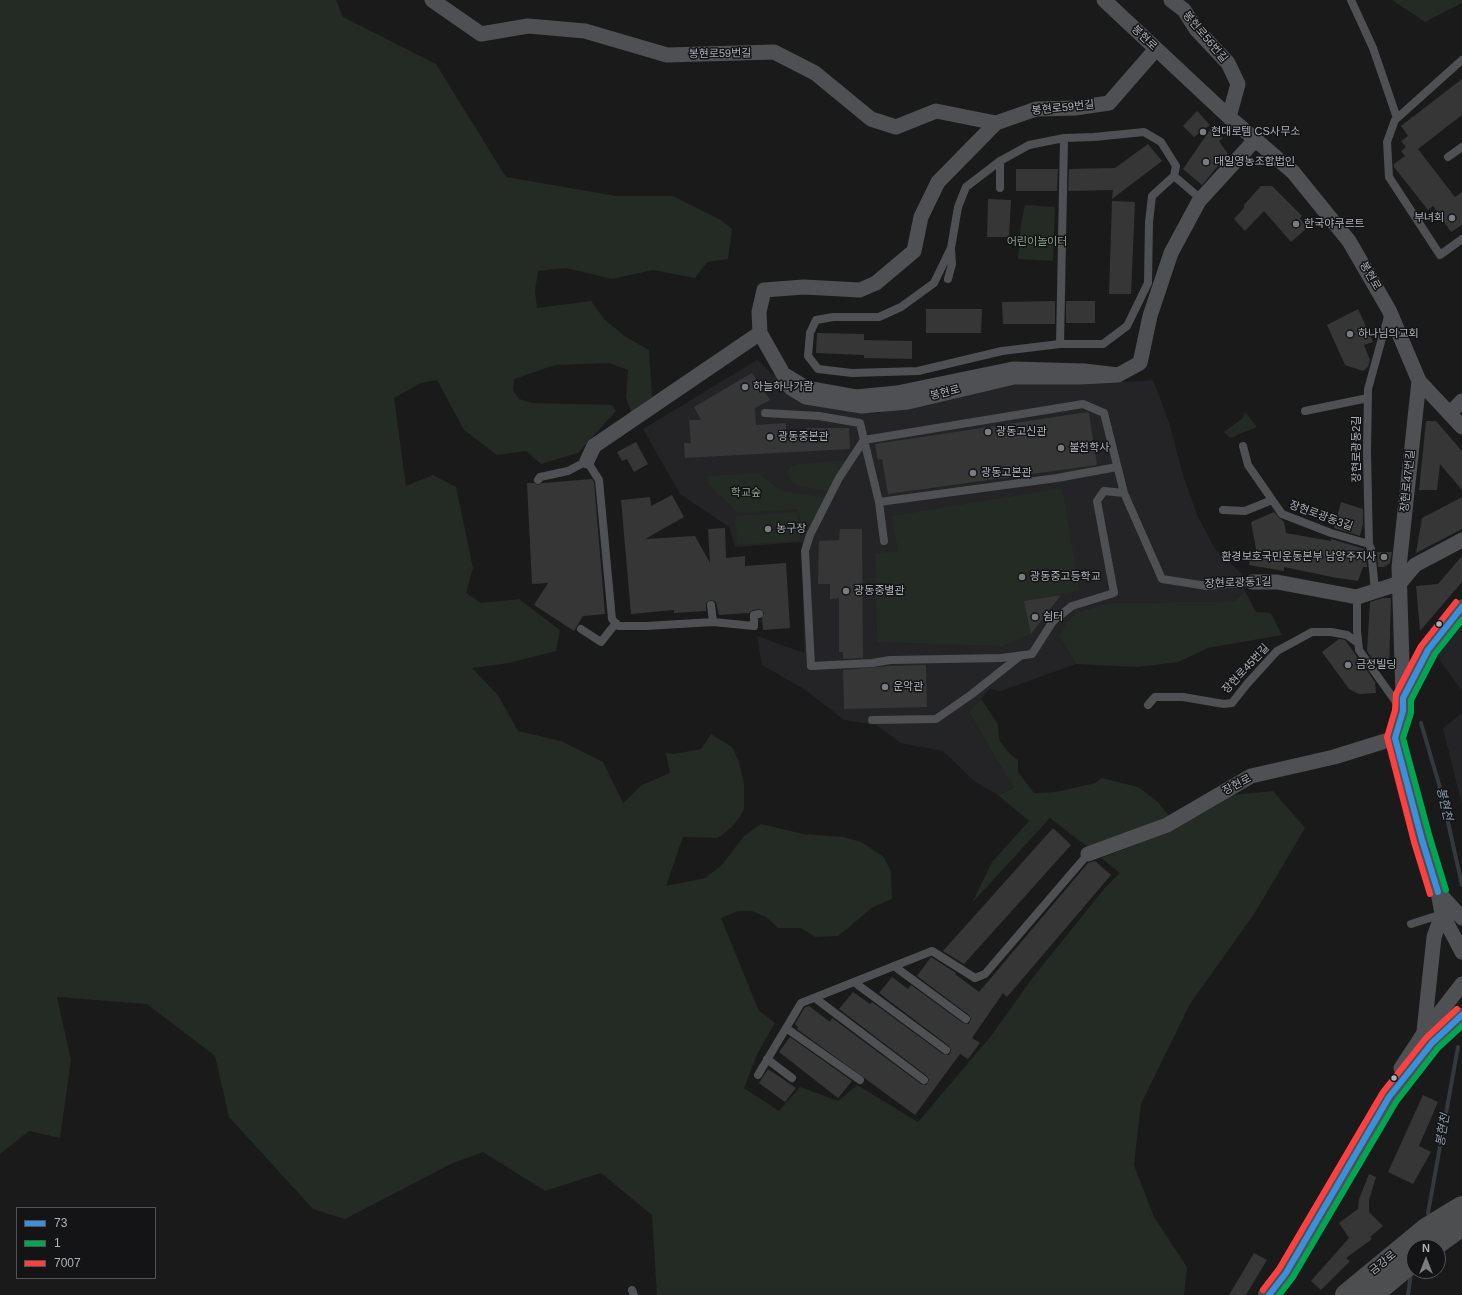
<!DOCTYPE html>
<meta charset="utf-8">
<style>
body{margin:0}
#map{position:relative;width:1462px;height:1295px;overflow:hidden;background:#1a1a1a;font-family:Helvetica,sans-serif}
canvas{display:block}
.legend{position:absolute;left:16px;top:1207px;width:140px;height:72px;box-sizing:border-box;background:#141416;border:1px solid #515357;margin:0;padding:5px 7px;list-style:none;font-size:12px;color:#adb1b9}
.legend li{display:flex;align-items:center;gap:8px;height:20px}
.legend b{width:20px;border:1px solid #515357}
.north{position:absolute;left:1406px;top:1239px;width:40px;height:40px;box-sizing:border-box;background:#141416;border:1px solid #515357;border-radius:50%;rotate:0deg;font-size:11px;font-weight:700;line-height:16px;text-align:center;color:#adb1b9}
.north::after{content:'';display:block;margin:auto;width:14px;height:18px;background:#7a7c81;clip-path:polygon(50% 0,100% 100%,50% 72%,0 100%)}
</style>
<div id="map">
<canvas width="1462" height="1295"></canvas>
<ul class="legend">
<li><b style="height:5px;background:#3a90db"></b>73</li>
<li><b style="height:5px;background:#00a651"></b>1</li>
<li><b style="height:5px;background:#ff4040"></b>7007</li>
</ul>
<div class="north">N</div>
</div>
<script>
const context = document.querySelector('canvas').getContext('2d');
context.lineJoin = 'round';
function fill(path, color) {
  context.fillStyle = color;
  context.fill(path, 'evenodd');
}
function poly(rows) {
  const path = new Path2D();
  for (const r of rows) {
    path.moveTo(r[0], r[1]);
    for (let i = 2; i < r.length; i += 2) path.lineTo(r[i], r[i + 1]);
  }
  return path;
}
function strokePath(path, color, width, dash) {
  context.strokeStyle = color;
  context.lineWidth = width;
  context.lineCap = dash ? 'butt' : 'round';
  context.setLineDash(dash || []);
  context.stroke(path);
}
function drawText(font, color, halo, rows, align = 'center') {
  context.font = font + ' Helvetica,"Noto Sans KR",sans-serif';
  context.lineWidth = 3;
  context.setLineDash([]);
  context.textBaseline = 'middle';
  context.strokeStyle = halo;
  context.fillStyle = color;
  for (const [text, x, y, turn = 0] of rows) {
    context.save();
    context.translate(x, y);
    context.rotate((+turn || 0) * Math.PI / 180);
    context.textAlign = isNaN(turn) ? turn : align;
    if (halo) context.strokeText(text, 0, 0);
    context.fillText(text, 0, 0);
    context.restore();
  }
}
const built = poly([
 [757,360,804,402,874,414,1013,382,1108,380,1128,382,1153,380,1169,422,1183,475,1197,515,1215,549,1242,574,1245,591,1235,601,1112,603,1059,636,1076,664,1001,691,990,689,969,712,1013,788,998,795,975,782,943,751,901,743,876,725,844,720,804,689,762,665,757,636,804,653,802,542,735,547,729,527,680,494,643,429],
 [1462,626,1462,691,1437,656],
 [1462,713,1462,805,1443,728]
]);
const green = poly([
 [0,0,336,0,343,17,436,64,506,177,616,196,673,196,721,220,732,229,728,259,707,262,695,278,653,270,612,279,566,268,538,271,535,291,537,308,591,301,605,320,626,337,649,350,652,397,631,412,626,397,628,370,609,363,555,365,514,379,513,390,519,399,532,403,612,405,616,411,578,453,541,464,526,451,497,455,464,430,437,380,421,383,394,398,406,486,433,475,456,487,473,568,466,593,481,603,519,599,560,630,556,651,509,663,472,668,498,695,518,731,561,741,603,762,623,803,642,785,670,773,666,753,674,754,701,749,711,734,732,747,739,762,744,784,744,809,741,815,732,827,718,838,683,837,666,886,705,878,722,865,744,836,761,824,803,834,844,837,861,842,884,857,891,872,892,899,873,907,838,936,815,937,801,928,778,928,766,917,752,911,738,911,721,918,759,1011,775,1023,758,1052,744,1088,779,1111,800,1087,838,1101,857,1085,918,1122,991,1036,1034,976,1104,889,1120,873,1101,858,1171,831,1232,795,1273,791,1305,828,1254,914,1190,1004,1141,1104,1134,1165,1154,1217,1187,1267,1184,1295,657,1295,652,1215,601,1173,545,1191,483,1152,451,1164,345,1219,313,1209,229,1117,215,1056,147,1004,57,997,71,1060,60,1138,29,1131,0,1154],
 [1392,0,1462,0,1462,3,1425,22],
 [1025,205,1055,207,1053,261,1018,259,1021,224],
 [1245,412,1257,427,1230,438,1224,432,1243,418],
 [846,460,830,491,799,486,792,483,787,473,791,466,799,464],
 [758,473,782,491,823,497,824,501,813,524,801,524,798,509,738,513,709,485,708,476],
 [1062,488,1080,591,1024,601,1031,634,1003,646,877,642,875,553,898,551,892,516],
 [798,512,800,541,737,545,735,516],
 [1245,591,1256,612,1271,613,1282,635,1208,648,1178,662,1139,667,1076,664,1059,636,1075,613,1112,603,1235,601],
 [981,699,998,724,999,740,1010,754,1018,760,1018,772,1034,793,1056,792,1095,783,1102,778,1138,787,1158,802,1170,817,1090,849,1050,818,972,903,992,862,1029,821,998,795,1013,788,969,712]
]);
const stream = poly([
 [1421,723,1441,791,1462,885],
 [1428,1213,1458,1047],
 [1408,1295,1411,1273]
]);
const building = poly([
 [1462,79,1462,115,1418,149,1455,197,1462,192,1462,225,1451,232,1433,206,1428,210,1394,167,1394,164,1405,156,1401,151,1406,147,1401,141,1408,136,1401,126],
 [1197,111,1210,125,1194,137,1183,126],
 [1212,127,1223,138,1219,141,1228,154,1202,185,1183,169],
 [1148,144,1162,161,1112,199,1113,190,1068,191,1069,169,1115,168],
 [1016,169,1058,169,1057,191,1016,191],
 [1261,186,1272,186,1302,216,1300,218,1307,228,1291,242,1264,211,1245,231,1234,219,1244,208,1244,205],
 [988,199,1011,200,1009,237,987,237],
 [1112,201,1135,202,1131,294,1109,294],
 [1055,301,1055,324,1003,324,1002,302],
 [1066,301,1095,301,1095,323,1066,323],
 [926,309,982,309,981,333,926,333],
 [1358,309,1373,342,1364,345,1370,360,1368,367,1363,371,1345,365,1327,325],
 [817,333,864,334,864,340,912,341,912,359,864,358,864,355,816,353],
 [752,373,770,400,755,408,756,425,786,423,786,431,807,430,806,428,849,428,850,449,685,458,684,443,691,443,689,420,701,420,694,407],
 [1088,412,1089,413,1097,465,888,494,882,459,878,460,875,444],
 [1426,421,1436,421,1462,451,1462,490,1440,464,1437,490,1419,490],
 [636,442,648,464,634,472,627,459,622,461,617,452],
 [592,479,594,482,605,614,583,616,574,631,534,605,548,583,532,584,527,483,534,483,538,485,543,483],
 [672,495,684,517,645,539,695,536,710,563,708,529,725,528,726,558,745,556,745,566,786,563,790,628,763,630,762,619,764,613,760,609,753,610,749,613,719,615,716,602,711,600,706,603,706,611,674,613,674,610,631,614,621,500,650,497,651,506],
 [1462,497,1462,529,1416,553,1422,518],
 [1341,502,1363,509,1363,524,1360,536,1334,528],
 [1274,512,1284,522,1286,533,1331,541,1331,539,1365,549,1367,567,1363,567,1358,581,1332,577,1284,567,1284,571,1249,565,1251,553,1257,554,1251,522],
 [840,529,862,529,863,658,843,659,843,652,839,652,839,598,830,599,830,584,818,584,819,541,839,540],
 [1377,552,1392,552,1390,563,1384,567,1378,567],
 [1462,556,1462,582,1420,631,1416,586,1438,584],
 [1061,595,1031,634,1024,601],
 [1383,598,1391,598,1389,669,1379,669,1367,651,1370,602],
 [1339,639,1345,640,1375,682,1376,693,1359,694,1349,689,1322,652],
 [926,665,927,707,844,709,843,670,889,666],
 [1053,828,1071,845,964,964,943,951],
 [1095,861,1111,875,1007,997,1003,993,972,1038,980,1043,968,1059,960,1054,915,1115,797,1029,798,1027,795,1024,805,1007,809,1006,830,1022,832,1018,921,1084,926,1085,929,1080,927,1076,839,1009,853,992,870,1004,872,1002,943,1054,949,1055,951,1050,949,1046,879,993,892,977,908,989,911,985,963,1023,969,1024,971,1019,969,1015,917,976,931,957,956,973,955,974,979,992,1088,863],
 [790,1037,852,1081,838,1098,779,1052],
 [768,1069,796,1088,785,1102,759,1083],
 [1423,1095,1438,1102,1419,1146,1431,1152,1413,1184,1388,1172],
 [1369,1174,1376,1177,1369,1200,1369,1212,1383,1226,1370,1237,1372,1239,1346,1258,1350,1261,1321,1290,1311,1281,1349,1238,1339,1223,1358,1209,1359,1199],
 [1254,1253,1267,1260,1246,1295,1229,1295]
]);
const lane = poly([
 [1351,0,1373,48,1397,118],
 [1462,60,1395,120,1387,142,1389,177,1440,255,1462,239],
 [1448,157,1462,147],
 [1174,176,1152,196,1149,222,1148,283,1127,326,1103,344,1060,344,1002,351,918,371,852,373,818,369,808,356,810,333,816,320,833,317,879,317,901,307,934,283,951,248,958,207,966,187,1000,161,1029,145,1064,138,1094,137,1144,132,1161,142,1176,166,1174,176,1201,199],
 [1000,188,1000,161],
 [948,279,952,264,951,249],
 [1060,344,1064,138],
 [1305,411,1368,398],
 [765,413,819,416,860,423,864,440,1083,404,1104,413,1124,493],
 [864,440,839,478,810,535,805,551,811,666,872,663,890,660,1001,658,1032,654,1053,621,1072,606,1114,593,1097,501,1104,491,1124,493,1162,579,1207,586,1252,582],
 [864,440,879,502,884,541],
 [1243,446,1248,465,1282,514,1331,533,1369,544],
 [538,480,540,477,568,471,587,461,599,480,612,619,618,626,646,626,713,622,754,626,754,615,759,614],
 [879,502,1057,478,1117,467],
 [1223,510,1245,511,1272,500],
 [1375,591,1371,549,1369,544,1367,453,1368,389,1389,313],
 [1357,597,1357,631,1359,650,1401,709],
 [711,605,713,622],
 [581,629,601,642,616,623],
 [1148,705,1155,697,1183,697,1224,704,1232,703,1247,684,1277,651,1312,632,1331,632,1347,635,1358,643],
 [872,720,936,719,972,694,1020,656],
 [1411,924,1442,914],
 [894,966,966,1019],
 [854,982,946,1050],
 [815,998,924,1080],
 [786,1028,860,1080],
 [767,1059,792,1078],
 [758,1075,801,1003,932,951,975,978,985,974,1088,854],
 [632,1290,634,1295]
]);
const street = poly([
 [432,0,481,34,528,26,585,31,667,55,774,52,815,73,871,119,896,127,936,111,996,123],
 [1104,0,1229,117,1293,172,1349,241,1389,310,1419,381,1462,427],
 [1171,0,1184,10,1196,29,1228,63,1238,84,1229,117],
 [783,374,806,388,856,397,897,393,1013,369,1084,371,1118,375,1080,377,1014,377,908,402,862,406,806,397,791,388,760,333,759,312,764,290,804,287,860,290,876,283,914,251,921,217,938,182,996,123,1036,109,1075,108,1109,103,1156,49],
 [1118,375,1140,363,1150,316,1171,253,1199,201,1255,140],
 [1450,413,1462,401],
 [587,461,594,446,760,333],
 [1252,582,1277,582,1357,597,1400,583,1415,565,1462,540],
 [1462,607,1428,650,1403,698,1403,711,1395,738,1422,840,1438,892,1442,914,1462,952],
 [1403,696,1399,567,1419,381],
 [1088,854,1167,825,1251,776,1334,757,1395,738],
 [1438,892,1462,918],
 [1424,1031,1434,937,1442,914],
 [1401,1068,1424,1033,1462,984],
 [1286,1273,1389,1097,1432,1043,1462,1015]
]);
const secondary = poly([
 [1432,1247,1462,1225],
 [1269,1295,1286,1273],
 [1346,1295,1426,1229,1462,1207],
 [1372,1295,1414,1260]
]);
const bus1 = poly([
 [1438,892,1422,840,1395,738,1403,711,1403,698,1428,650,1462,607],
 [1269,1295,1286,1273,1389,1097,1432,1043,1462,1015]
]);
const bus2 = poly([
 [1446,890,1430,838,1403,738,1411,713,1411,700,1435,654,1462,620],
 [1279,1295,1293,1277,1396,1102,1438,1048,1462,1026]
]);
const bus3 = poly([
 [1430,894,1414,842,1387,737,1395,710,1396,694,1421,646,1456,602],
 [1263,1290,1279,1269,1383,1092,1426,1038,1457,1009]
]);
const markers = [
 [1203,132,4,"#7a7c81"],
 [1206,162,4,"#7a7c81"],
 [1452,218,4,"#7a7c81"],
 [1296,224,4,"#7a7c81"],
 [1350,334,4,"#7a7c81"],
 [745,387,4,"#7a7c81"],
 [988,432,4,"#7a7c81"],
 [770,437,4,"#7a7c81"],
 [1061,448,4,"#7a7c81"],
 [973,473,4,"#7a7c81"],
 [768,529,4,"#7a7c81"],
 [1384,557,4,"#7a7c81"],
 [1022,577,4,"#7a7c81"],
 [846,591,4,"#7a7c81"],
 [1035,617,4,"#7a7c81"],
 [1439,624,3.5,"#adb1b9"],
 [1348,665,4,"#7a7c81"],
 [885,687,4,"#7a7c81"],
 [1394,1078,3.5,"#adb1b9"]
];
const streetNames = [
 ["봉현로56번길",1205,37,50],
 ["봉현로",1144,38,44],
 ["봉현로59번길",720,54,-1],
 ["봉현로59번길",1063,108,-6],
 ["봉현로",1370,276,60],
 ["봉현로",945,393,-14],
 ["장현로광동2길",1357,449,-90],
 ["장현로47번길",1408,481,-84],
 ["장현로광동3길",1321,516,20],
 ["장현로광동1길",1238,583,-2],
 ["장현로45번길",1246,669,-47],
 ["장현로",1237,785,-28],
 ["금강로",1383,1263,-39]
];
const poiNames = [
 ["현대로템 CS사무소",1211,132],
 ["대일영농조합법인",1214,162],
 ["부녀회",1444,218,"right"],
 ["한국야쿠르트",1304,224],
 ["하나님의교회",1358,334],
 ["하늘하나가람",753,387],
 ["광동고신관",996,432],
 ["광동중본관",778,437],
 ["불천학사",1069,448],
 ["광동고본관",981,473],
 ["농구장",776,529],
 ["환경보호국민운동본부 남양주지사",1376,557,"right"],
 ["광동중고등학교",1030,577],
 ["광동중별관",854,591],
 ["쉼터",1043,617],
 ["금정빌딩",1356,665],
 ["운악관",893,687]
];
const parkNames = [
 ["어린이놀이터",1037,242],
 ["학교숲",746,493]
];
const waterNames = [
 ["봉현천",1444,804,77],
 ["봉현천",1443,1130,-80]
];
fill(built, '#242426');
fill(green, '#242a24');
strokePath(stream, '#33393e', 4);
fill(building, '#363637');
strokePath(lane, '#4f5053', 8);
strokePath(street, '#4f5053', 15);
strokePath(secondary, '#4d4e50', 22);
strokePath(bus1, '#3a90db', 6);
strokePath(bus2, '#00a651', 6);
strokePath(bus3, '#ff4040', 6);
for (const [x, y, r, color] of markers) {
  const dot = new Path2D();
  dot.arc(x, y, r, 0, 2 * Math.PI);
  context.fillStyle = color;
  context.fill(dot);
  strokePath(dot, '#141416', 1.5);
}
drawText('11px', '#adb1b9', '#141416', streetNames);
drawText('11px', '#adb1b9', '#141416', poiNames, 'left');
drawText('11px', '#87a187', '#141416', parkNames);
drawText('italic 12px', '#899faf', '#141416', waterNames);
</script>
